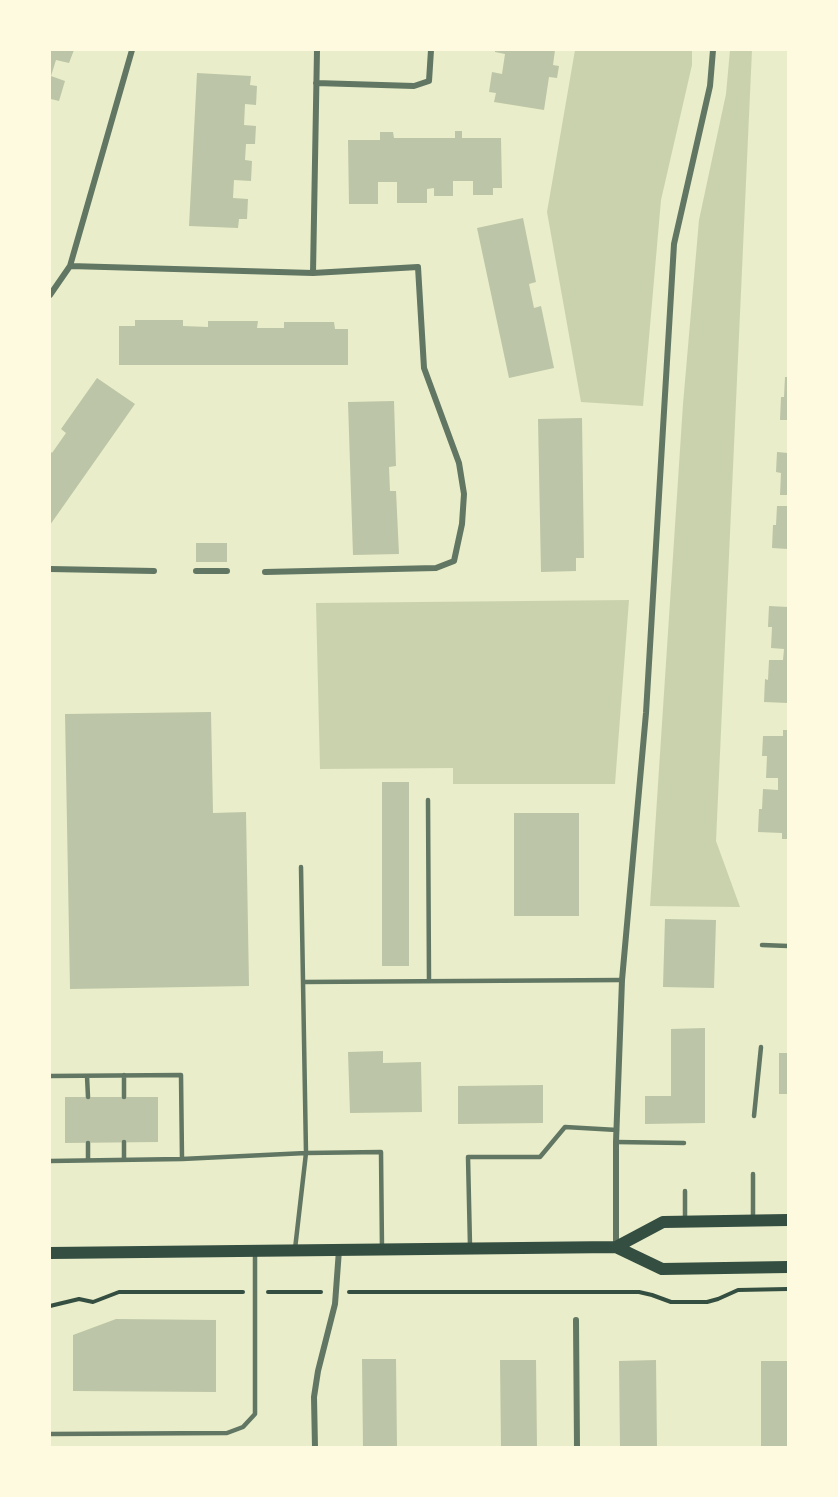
<!DOCTYPE html>
<style>
body{margin:0}
#map{position:relative;width:838px;height:1497px;overflow:hidden;background:#e9edc9;font-family:Helvetica,sans-serif}
canvas{display:block}
.frame{position:absolute;inset:0;border:51px solid #fefae0;pointer-events:none}
</style>
<div id="map">
<canvas width="838" height="1497"></canvas>
<div class="frame"></div>
</div>
<script>
const context = document.querySelector('canvas').getContext('2d');
context.lineJoin = 'round';
function fill(path, color) {
  context.fillStyle = color;
  context.fill(path, 'evenodd');
}
function poly(rows) {
  const path = new Path2D();
  for (const r of rows) {
    path.moveTo(r[0], r[1]);
    for (let i = 2; i < r.length; i += 2) path.lineTo(r[i], r[i + 1]);
  }
  return path;
}
function strokePath(path, color, width, dash) {
  context.strokeStyle = color;
  context.lineWidth = width;
  context.lineCap = dash ? 'butt' : 'round';
  context.setLineDash(dash || []);
  context.stroke(path);
}
const green = poly([
 [575,50,692,50,692,65,661,200,643,406,581,402,547,212],
 [730,50,752,50,716,841,740,907,650,906,683,404,699,220,726,94],
 [629,600,615,784,453,784,453,768,320,769,316,603]
]);
const building = poly([
 [50,50,74,50,69,63,56,60,51,76,65,81,59,101,51,99,50,103],
 [495,50,555,50,553,65,559,66,557,78,549,77,544,110,494,102,496,93,489,92,492,72,502,74,505,54,495,52],
 [197,73,251,76,250,85,257,86,256,105,245,104,244,125,256,126,255,144,246,144,245,160,252,161,251,181,234,180,233,198,248,199,247,219,239,219,238,228,189,226],
 [455,131,462,131,462,138,501,138,502,188,493,188,493,195,473,195,473,181,453,181,453,196,434,196,434,188,427,189,427,203,397,203,397,182,378,182,378,204,349,204,348,140,380,140,380,132,393,132,394,138,455,138],
 [523,218,536,282,529,284,534,308,541,306,554,368,509,378,477,228],
 [135,320,183,320,183,326,208,327,208,321,258,321,257,328,284,328,284,322,334,322,335,329,348,329,348,365,119,365,119,326,135,326],
 [785,377,788,377,788,420,780,420,781,397,784,397],
 [97,378,135,404,50,525,50,451,52,453,66,433,61,429],
 [394,401,396,466,389,467,390,491,396,491,399,554,353,555,348,402],
 [582,418,584,558,576,558,576,571,541,572,538,419],
 [777,452,788,453,788,495,780,495,781,473,776,472],
 [777,506,788,506,788,549,772,548,773,525,776,525],
 [196,543,227,543,227,562,196,562],
 [769,606,788,607,788,703,764,702,765,679,768,680,769,660,783,660,784,649,771,648,772,627,768,627],
 [211,712,213,813,246,812,249,986,70,989,65,714],
 [783,730,788,730,788,839,782,839,782,833,758,832,759,809,762,809,763,789,778,790,778,778,766,778,767,756,762,756,763,736,783,736],
 [382,782,409,782,409,966,382,966],
 [514,813,579,813,579,916,514,916],
 [665,919,716,920,714,988,663,987],
 [705,1028,705,1123,645,1124,645,1096,671,1096,671,1029],
 [383,1051,383,1063,421,1062,422,1112,350,1113,348,1052],
 [779,1053,788,1053,788,1094,779,1094],
 [543,1085,543,1123,458,1124,458,1086],
 [65,1097,158,1097,158,1142,65,1143],
 [116,1319,216,1320,216,1392,73,1391,73,1335],
 [362,1359,396,1359,397,1448,363,1448],
 [500,1360,536,1360,537,1448,501,1448],
 [656,1360,657,1448,620,1448,619,1361],
 [761,1361,788,1361,788,1448,761,1448]
]);
const path = poly([
 [268,1292,321,1292],
 [349,1292,639,1292,652,1295,671,1302,707,1302,718,1299,738,1290,788,1289],
 [50,1306,79,1299,93,1302,119,1292,243,1292]
]);
const service = poly([
 [428,800,429,981],
 [762,945,788,946],
 [303,982,622,980],
 [124,1075,124,1097],
 [50,1076,181,1075,182,1159],
 [87,1076,88,1097],
 [754,1116,761,1047],
 [616,1142,684,1143],
 [88,1160,88,1143],
 [124,1160,124,1142],
 [50,1161,182,1159,306,1153,381,1152,382,1249],
 [753,1174,753,1218],
 [685,1219,685,1191],
 [470,1246,468,1157,540,1157,565,1127,617,1130],
 [295,1249,306,1153,301,867],
 [50,1434,227,1433,243,1427,255,1414,255,1251]
]);
const minor = poly([
 [316,83,414,86,429,81,431,50],
 [70,266,132,50],
 [313,273,317,50],
 [50,295,70,266,313,273,418,267,424,368,459,463,464,494,462,524,454,561,436,568,265,572],
 [50,569,154,571],
 [196,571,227,571],
 [616,1246,616,1142,622,980,646,713,674,244,710,86,713,50],
 [576,1320,577,1448],
 [315,1448,314,1397,318,1371,335,1304,339,1250]
]);
const secondary = poly([
 [616,1247,663,1222,788,1220],
 [50,1253,616,1247,662,1269,788,1267]
]);
fill(green, '#cad2ad');
fill(building, '#bcc5a7');
strokePath(path, '#344e41', 4);
strokePath(service, '#617663', 4.5);
strokePath(minor, '#617663', 6);
strokePath(secondary, '#344e41', 12);
</script>
